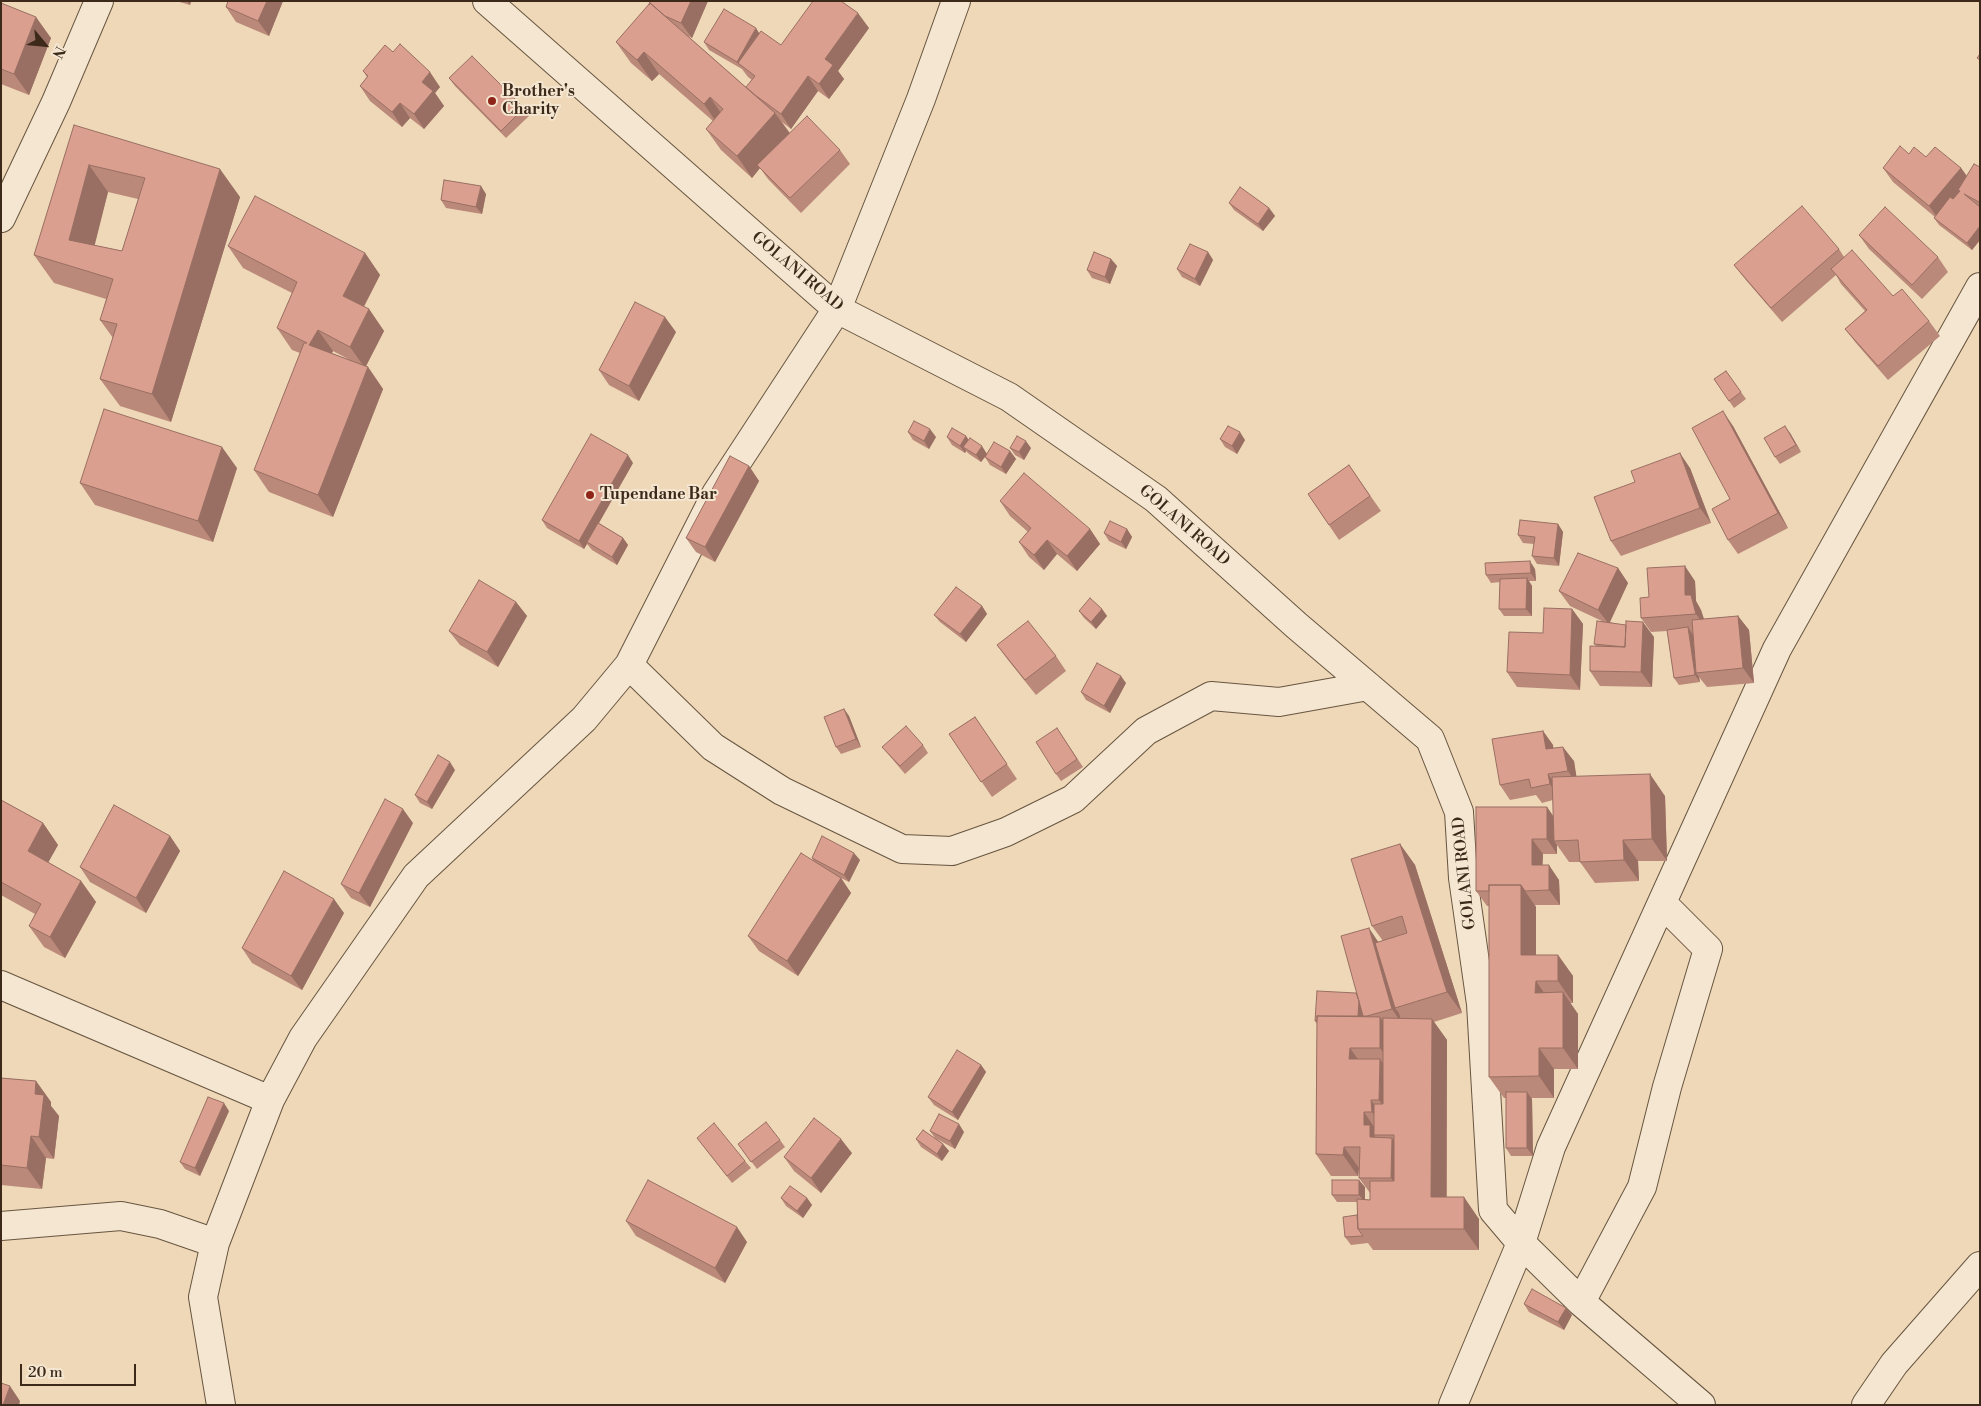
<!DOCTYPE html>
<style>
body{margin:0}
#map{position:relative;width:1981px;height:1406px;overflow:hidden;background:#eed8b7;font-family:"Libre Bodoni",serif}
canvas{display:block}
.frame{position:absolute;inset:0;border:2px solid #3c291a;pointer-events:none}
.north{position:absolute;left:20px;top:20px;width:50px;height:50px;-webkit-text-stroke:4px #f4e6d0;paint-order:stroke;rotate:118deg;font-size:14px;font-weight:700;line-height:20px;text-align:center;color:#3c291a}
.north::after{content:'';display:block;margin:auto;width:18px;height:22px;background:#3c291a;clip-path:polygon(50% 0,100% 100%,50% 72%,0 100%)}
.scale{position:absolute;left:20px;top:1364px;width:116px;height:22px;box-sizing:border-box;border:2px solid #3c291a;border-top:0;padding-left:6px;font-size:15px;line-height:18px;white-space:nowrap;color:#3c291a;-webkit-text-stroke:4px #f4e6d0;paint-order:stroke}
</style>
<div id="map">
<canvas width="1981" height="1406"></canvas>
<div class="frame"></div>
<div class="north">N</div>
<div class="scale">20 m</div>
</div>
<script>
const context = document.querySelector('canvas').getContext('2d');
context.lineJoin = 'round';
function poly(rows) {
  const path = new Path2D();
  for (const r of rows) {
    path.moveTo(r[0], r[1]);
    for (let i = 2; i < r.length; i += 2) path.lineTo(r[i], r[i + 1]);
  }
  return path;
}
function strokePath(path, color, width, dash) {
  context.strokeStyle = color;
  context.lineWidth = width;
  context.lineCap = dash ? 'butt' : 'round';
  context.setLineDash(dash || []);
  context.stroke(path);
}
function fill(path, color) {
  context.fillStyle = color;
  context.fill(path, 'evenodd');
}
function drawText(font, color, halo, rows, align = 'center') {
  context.font = font + ' "Libre Bodoni",serif';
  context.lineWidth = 4;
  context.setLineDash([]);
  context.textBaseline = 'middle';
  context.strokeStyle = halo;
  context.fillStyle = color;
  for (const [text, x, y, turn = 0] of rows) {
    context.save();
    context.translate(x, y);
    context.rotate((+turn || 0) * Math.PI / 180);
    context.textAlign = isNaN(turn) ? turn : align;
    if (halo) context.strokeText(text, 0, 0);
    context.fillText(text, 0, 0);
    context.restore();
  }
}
const minor = poly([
 [487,1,837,309,1009,397,1156,499,1296,625,1430,739,1459,812,1463,878,1481,1004,1493,1210,1521,1243,1581,1302,1701,1405],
 [1,218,56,102,99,1],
 [629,665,713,747,782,791,902,849,952,851,1006,832,1073,799,1146,731,1211,696,1279,702,1368,686],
 [1,985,270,1100],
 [1,1226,121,1216,160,1224,215,1243],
 [1581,1302,1642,1187,1667,1087,1708,949,1663,904],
 [221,1405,203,1297,215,1243,270,1100,303,1038,416,876,584,719,629,665,716,494,837,309,921,99,956,1],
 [1453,1405,1521,1243,1551,1147,1777,649,1980,287],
 [1866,1405,1894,1364,1980,1266]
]);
const wall = poly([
 [176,1,191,1,190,5],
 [283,1,269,36,236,22,226,7],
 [708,1,692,38,688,36,746,87,752,80,748,77,742,69,709,50,704,42,759,33,781,45,869,28,838,71,844,79,829,99,818,91,791,129,782,122,790,133,840,150,850,164,801,213,768,179,760,168,752,178,721,150,706,129,713,121,659,74,652,81,631,63,616,42,649,5],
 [1,3,51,38,29,95,1,84],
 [363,71,440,87,435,93,444,106,424,129,410,118,402,127,370,101,360,86,367,77],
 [449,78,524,108,529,116,506,138,455,86],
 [74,125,240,197,171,422,120,406,100,379,113,338,100,320,106,299,54,283,34,255],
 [108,192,138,199,122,251,94,245],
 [1909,154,1926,157,1961,168,1967,176,1980,167,1980,240,1972,250,1939,225,1934,218,1935,217,1893,182,1883,168],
 [486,194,482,214,446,208,441,200],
 [1229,203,1269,208,1275,216,1263,231,1234,210],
 [1859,235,1938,257,1948,272,1922,299,1869,249],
 [228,246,365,253,380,275,364,307,369,309,384,331,366,366,368,367,383,389,333,517,269,492,254,470,300,353,292,350,277,328,292,293,243,268],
 [333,351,350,360,332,353],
 [1839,249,1844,257,1893,296,1929,321,1940,336,1888,380,1856,343,1845,329,1865,311,1841,284,1836,275,1782,322,1745,279,1734,265],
 [1208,252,1213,260,1200,286,1182,277,1177,269],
 [1111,259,1117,266,1110,284,1092,278,1087,270],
 [676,332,639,401,609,385,599,370],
 [1726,371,1746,399,1734,408,1714,379],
 [1733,426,1788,528,1738,554,1728,540],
 [908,432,936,437,929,449,913,440],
 [1790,433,1801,452,1780,464,1775,457],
 [966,436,968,440,987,454,1010,451,1016,459,1006,474,990,465,985,457,981,462,969,454,966,451,965,453,952,445,947,437],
 [1220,439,1245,440,1237,454,1225,447],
 [1010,448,1031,448,1024,460,1015,455],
 [633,463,599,523,623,538,628,545,617,565,592,550,587,544,584,549,547,528,542,520],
 [1349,465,1381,511,1339,540,1308,494],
 [749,466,759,481,715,562,696,552,686,538],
 [237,468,213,542,95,505,80,483],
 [1690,468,1711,523,1621,556,1611,541],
 [1000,501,1090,529,1100,544,1077,571,1057,554,1044,570,1029,557,1019,542,1028,532,1010,516],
 [1558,524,1563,532,1559,566,1537,564,1532,556,1534,544,1523,543,1518,535],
 [1127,529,1132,537,1126,549,1109,541,1104,533],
 [1618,568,1628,583,1610,622,1654,637,1652,687,1600,686,1590,671,1596,646,1594,644,1602,621,1570,606,1559,591],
 [1535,569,1536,581,1529,581,1532,586,1532,616,1504,616,1499,609,1500,582,1491,583,1486,575],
 [1695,581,1696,601,1701,610,1704,619,1738,616,1749,630,1754,683,1707,687,1699,677,1700,682,1679,685,1674,678,1667,631,1651,632,1641,618,1649,597],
 [516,602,527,616,498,667,460,645,449,631],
 [982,606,987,614,966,642,940,622,934,615],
 [1102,609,1107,616,1096,629,1084,618,1079,611],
 [1572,609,1583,624,1580,690,1517,687,1507,672,1543,633],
 [997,645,1056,656,1066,671,1036,695,1008,660],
 [1126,683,1110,713,1086,700,1081,692],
 [844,709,849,716,861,747,841,754,836,747],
 [975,717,1017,779,992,797,949,734],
 [1057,728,1083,767,1061,781,1056,774],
 [1543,731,1553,745,1553,748,1574,761,1576,777,1665,796,1667,861,1638,861,1639,881,1595,883,1580,862,1569,862,1557,845,1557,854,1543,854,1542,865,1559,880,1560,905,1535,905,1536,907,1536,955,1558,955,1573,976,1573,1003,1570,1003,1578,1014,1578,1069,1554,1069,1554,1098,1531,1098,1532,1099,1533,1156,1511,1156,1506,1148,1506,1098,1504,1098,1489,1077,1489,906,1487,906,1476,891,1547,807,1554,817,1553,800,1542,803,1536,795,1510,800,1500,785],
 [923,745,928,753,905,774,888,754,882,747],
 [455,770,432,809,420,803,415,795],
 [1,800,43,823,58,845,48,862,81,881,96,902,65,958,44,947,29,926,35,914,1,895],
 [413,823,370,907,351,898,341,884],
 [170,836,180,851,146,913,90,882,80,867],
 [1400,844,1415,865,1462,1013,1434,1022,1447,1040,1447,1197,1479,1219,1479,1250,1373,1250,1368,1243,1351,1245,1345,1237,1357,1215,1357,1202,1337,1202,1332,1195,1365,1187,1365,1199,1370,1200,1370,1193,1359,1178,1359,1168,1358,1176,1331,1176,1316,1154,1317,1024,1315,1021,1356,993,1383,941,1372,926],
 [812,858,860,860,849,882,841,878,851,893,798,976,759,951,748,936,813,860],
 [344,913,302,990,252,963,242,948],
 [981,1065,986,1072,958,1120,934,1105,928,1097],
 [1,1078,36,1081,51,1102,51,1106,59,1116,54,1159,46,1158,42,1189,1,1185],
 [229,1111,200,1176,185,1169,180,1162],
 [930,1131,964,1132,955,1149,935,1138,943,1144,949,1151,942,1161,921,1147,916,1139,935,1138],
 [697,1138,745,1161,751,1168,732,1183],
 [780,1140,785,1147,757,1169,738,1144],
 [852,1153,821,1193,794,1171,784,1157],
 [781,1198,807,1198,812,1205,803,1218,786,1206],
 [626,1221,747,1242,725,1283,636,1236],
 [1524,1304,1572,1315,1564,1330,1529,1312]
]);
const shadedWall = poly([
 [187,1,191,1,190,5],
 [267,1,283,1,269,36,258,21],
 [691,1,708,1,692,38,681,23],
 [858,13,869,28,838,71,844,79,829,99,819,84,825,59],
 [36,17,51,38,29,95,14,74],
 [756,28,761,36,738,63,742,69,737,62],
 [644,52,659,74,652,81,637,60],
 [430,72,440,87,435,93,444,106,424,129,414,114,422,82],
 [808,76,818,91,791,129,781,114],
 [710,97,725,119,719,126,704,104],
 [400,103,410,118,402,127,392,112],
 [775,113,790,134,757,165,760,168,752,178,737,156],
 [89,165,108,192,89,268,69,240],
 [1961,168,1971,182,1960,191,1958,190,1961,194,1940,221,1929,206],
 [220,169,240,197,171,422,152,394],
 [481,186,486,194,482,214,476,207],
 [1269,208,1275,216,1263,231,1258,224],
 [1980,226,1980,240,1972,250,1967,243],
 [1208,252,1213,260,1200,286,1195,279],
 [365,253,380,275,358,317,343,296],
 [1111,259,1117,266,1110,284,1105,277],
 [369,309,384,331,365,368,350,347],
 [665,317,676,332,639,401,629,386],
 [318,330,333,351,324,366,309,345],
 [368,367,383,389,333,517,318,495],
 [1723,411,1733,426,1788,528,1778,513],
 [1785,426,1790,433,1801,452,1796,445],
 [930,429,936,437,929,449,924,441],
 [1240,432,1245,440,1237,454,1232,446],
 [966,436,971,443,963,447,966,451,965,453,960,446],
 [1026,441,1031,448,1024,460,1019,452],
 [982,446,987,454,981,462,976,455],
 [222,447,237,468,213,542,198,521],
 [1010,451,1016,459,1006,474,1001,467],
 [1680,453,1690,468,1711,523,1700,508],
 [628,455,633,463,584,549,579,541],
 [749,466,759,481,715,562,705,547],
 [1558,524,1563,532,1559,566,1554,558],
 [1090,529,1100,544,1077,571,1067,556],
 [1127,529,1132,537,1126,549,1121,542],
 [623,538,628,545,617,565,612,557],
 [1047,540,1057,554,1044,570,1034,555],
 [1530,561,1535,569,1536,581,1531,573],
 [1685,566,1695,581,1696,601,1701,610,1707,629,1696,614,1685,595],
 [1618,568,1628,583,1609,624,1598,610],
 [1527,578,1532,586,1532,616,1526,609],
 [516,602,527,616,498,667,487,652],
 [982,606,987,614,966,642,960,634],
 [1102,609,1107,616,1096,629,1091,622],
 [1572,609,1583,624,1580,690,1570,675],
 [1738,616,1749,630,1754,683,1743,668],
 [1643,622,1654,637,1652,687,1641,672],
 [1688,627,1693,635,1696,673,1699,677,1700,682,1695,675],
 [1121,676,1126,683,1110,713,1104,706],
 [844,709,849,716,861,747,856,739],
 [1543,731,1553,745,1556,764,1546,749],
 [1563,747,1574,761,1578,786,1568,771],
 [450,762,455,770,432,809,427,802],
 [1548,774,1559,789,1560,799,1550,784],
 [1650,774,1665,796,1667,861,1652,839],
 [1547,807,1557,822,1554,841,1557,845,1557,854,1547,839],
 [403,809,413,823,370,907,359,893],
 [43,823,58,845,43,872,28,851],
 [170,836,180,851,146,913,136,898],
 [1532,839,1543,854,1542,880,1532,865],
 [1623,840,1638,861,1639,881,1624,860],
 [1400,844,1415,865,1462,1013,1447,992],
 [854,853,860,860,849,882,844,875],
 [1549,865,1559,880,1560,905,1549,890],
 [841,878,851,893,798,976,787,961],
 [81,881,96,902,65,958,50,937],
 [1521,885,1536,907,1536,976,1521,955],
 [334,899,344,913,302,990,291,976],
 [1369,928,1379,943,1395,1008,1399,1013,1402,1024,1392,1009],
 [1558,955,1573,976,1573,1003,1558,981],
 [1536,981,1551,1003,1535,993],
 [1563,992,1578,1014,1578,1069,1563,1048],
 [1359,993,1364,1001,1363,1031,1357,1023],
 [1380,1017,1395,1038,1395,1069,1380,1048],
 [1432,1019,1447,1040,1446,1218,1431,1197],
 [1350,1048,1365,1069,1349,1059],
 [1539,1048,1554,1069,1554,1098,1539,1076],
 [1380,1059,1395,1081,1395,1121,1379,1100],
 [981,1065,986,1072,958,1120,952,1112],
 [36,1081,51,1102,51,1106,59,1116,54,1159,39,1137,35,1094],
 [1527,1092,1532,1099,1533,1156,1527,1148],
 [1371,1100,1386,1121,1387,1133,1372,1112],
 [224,1103,229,1111,200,1176,195,1168],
 [1364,1112,1379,1134,1374,1135,1385,1152,1370,1137,1364,1125],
 [959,1124,964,1132,955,1149,950,1141],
 [31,1136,46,1158,42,1189,27,1168],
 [1392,1138,1407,1159,1406,1200,1391,1178],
 [841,1139,852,1153,821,1193,811,1178],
 [943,1144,949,1151,942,1161,937,1154],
 [1344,1147,1359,1168,1358,1176,1343,1155],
 [1359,1180,1365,1187,1365,1202,1359,1195],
 [1464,1197,1479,1219,1479,1250,1464,1229],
 [807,1198,812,1205,803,1218,797,1211],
 [737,1227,747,1242,725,1283,715,1268],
 [1566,1308,1572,1315,1564,1330,1558,1322],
 [10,1386,20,1401,19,1405,3,1405]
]);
const building = poly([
 [228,1,267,1,258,21,226,7,228,1],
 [650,1,691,1,681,23,665,16,650,3,649,5,650,1],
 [813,1,841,1,858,13,825,59,833,65,819,84,808,76,781,114,755,95,746,87,755,76,738,63,761,31,781,45,813,1],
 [1,3,36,17,14,74,1,69,1,3],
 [650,3,775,113,737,156,706,129,723,109,710,97,704,104,644,52,637,60,616,42,650,3],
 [724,9,756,28,737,62,704,42,724,9],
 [400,44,430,72,422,82,433,91,414,114,400,103,392,112,360,86,368,76,363,71,385,45,393,52,400,44],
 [1980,54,1980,60,1977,58,1980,54],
 [472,56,524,108,501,131,449,78,472,56],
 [807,116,840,150,790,198,757,165,807,116],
 [74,125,220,169,152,394,100,379,117,324,100,320,113,279,34,255,74,125],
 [89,165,145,178,122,251,69,240,89,165],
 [1900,146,1909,154,1914,147,1926,157,1935,147,1961,168,1929,206,1883,168,1900,146],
 [1974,164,1980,167,1980,202,1979,202,1964,194,1980,207,1980,226,1967,243,1934,218,1950,197,1953,199,1960,191,1958,190,1974,164],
 [444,180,481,186,476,207,441,200,444,180],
 [1240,187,1269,208,1258,224,1229,203,1240,187],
 [255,196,365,253,343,296,369,309,350,347,318,330,309,345,368,367,318,495,254,470,304,343,307,343,277,328,297,282,228,246,255,196],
 [1802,206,1839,249,1771,308,1734,265,1802,206],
 [1885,207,1938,257,1912,285,1859,235,1885,207],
 [1190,244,1208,252,1195,279,1177,269,1190,244],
 [1852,250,1893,296,1902,289,1929,321,1878,366,1845,329,1867,310,1831,269,1852,250],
 [1094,252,1111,259,1105,277,1087,270,1094,252],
 [635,302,665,317,629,386,599,370,635,302],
 [1726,371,1741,392,1729,401,1714,379,1726,371],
 [104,409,222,447,198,521,80,483,104,409],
 [1723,411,1778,513,1728,540,1712,509,1730,499,1692,428,1723,411],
 [914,421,930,429,924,441,908,432,914,421],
 [1228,426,1240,432,1232,446,1220,439,1228,426],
 [1785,426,1796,445,1775,457,1764,438,1785,426],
 [952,428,966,436,960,446,947,437,952,428],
 [591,434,628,455,579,541,542,520,591,434],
 [1017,436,1026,441,1019,452,1010,448,1017,436],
 [970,438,982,446,976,455,963,447,970,438],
 [994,442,1010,451,1001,467,985,457,994,442],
 [1680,453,1700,508,1611,541,1594,497,1635,482,1631,471,1680,453],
 [730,456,749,466,705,547,686,538,730,456],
 [1349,465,1370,496,1329,525,1308,494,1349,465],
 [1024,473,1090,529,1067,556,1047,540,1034,555,1019,542,1031,528,1000,501,1024,473],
 [1520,520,1558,524,1554,558,1532,556,1535,537,1518,535,1520,520],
 [1110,521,1127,529,1121,542,1104,533,1110,521],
 [598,523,623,538,612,557,587,542,598,523],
 [1578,553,1618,568,1598,610,1559,591,1578,553],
 [1530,561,1531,573,1486,575,1485,563,1530,561],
 [1685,566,1685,595,1691,595,1696,614,1641,618,1640,598,1649,597,1647,568,1685,566],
 [1527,578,1526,609,1499,609,1500,579,1527,578],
 [479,580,516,602,487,652,449,631,479,580],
 [956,587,982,606,960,634,934,615,956,587],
 [1090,598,1102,609,1091,622,1079,611,1090,598],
 [1544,608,1572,609,1570,675,1507,672,1509,632,1543,633,1544,608],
 [1738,616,1743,668,1696,673,1692,620,1738,616],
 [1028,621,1056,656,1025,680,997,645,1028,621],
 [1597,621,1626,625,1625,647,1594,644,1597,621],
 [1626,621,1643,622,1641,672,1590,671,1590,646,1625,647,1626,621],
 [1688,627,1695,675,1674,678,1667,630,1688,627],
 [1097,663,1121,676,1104,706,1081,692,1097,663],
 [844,709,856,739,836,747,824,717,844,709],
 [975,717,1007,764,981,782,949,734,975,717],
 [906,726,923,745,900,766,882,747,906,726],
 [1057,728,1077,759,1056,774,1036,742,1057,728],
 [1543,731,1546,749,1563,747,1568,771,1548,774,1550,784,1531,788,1529,779,1500,785,1492,739,1543,731],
 [438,755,450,762,427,802,415,795,438,755],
 [1650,774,1652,839,1623,840,1624,860,1580,862,1578,840,1554,841,1552,777,1650,774],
 [385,799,403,809,359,893,341,884,385,799],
 [1,800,43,823,28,851,81,881,50,937,29,926,41,904,1,882,1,800],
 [114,805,170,836,136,898,80,867,114,805],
 [1476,807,1547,807,1547,839,1532,839,1532,865,1549,865,1549,890,1525,891,1521,885,1489,885,1489,891,1476,891,1476,807],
 [822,836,854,853,844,875,812,858,822,836],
 [1400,844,1447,992,1395,1008,1375,943,1407,933,1402,916,1372,926,1351,859,1400,844],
 [801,853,841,878,787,961,748,936,801,853],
 [284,871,334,899,291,976,242,948,284,871],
 [1489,885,1521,885,1521,955,1558,955,1558,981,1536,981,1535,993,1563,992,1563,1048,1539,1048,1539,1076,1489,1077,1489,885],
 [1369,928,1392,1009,1367,1016,1363,1016,1341,936,1369,928],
 [1317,991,1356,993,1359,1001,1358,1016,1317,1016,1317,1021,1315,1021,1317,991],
 [1317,1016,1380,1017,1380,1048,1350,1048,1349,1059,1380,1059,1379,1100,1371,1100,1372,1112,1364,1112,1364,1125,1370,1125,1370,1137,1392,1138,1391,1178,1359,1178,1360,1147,1344,1147,1343,1155,1316,1154,1317,1016],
 [1383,1018,1432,1019,1431,1197,1464,1197,1464,1229,1358,1229,1357,1199,1370,1200,1370,1181,1394,1181,1394,1135,1374,1135,1374,1104,1383,1104,1383,1018],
 [957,1050,981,1065,952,1112,928,1097,957,1050],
 [1,1078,36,1081,35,1094,44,1095,39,1137,31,1136,27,1168,1,1165,1,1078],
 [1506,1092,1527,1092,1527,1148,1506,1148,1506,1092],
 [208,1097,224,1103,195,1168,180,1162,208,1097],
 [939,1114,959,1124,950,1141,930,1131,939,1114],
 [814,1118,841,1139,811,1178,784,1157,814,1118],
 [766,1122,780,1140,751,1162,738,1144,766,1122],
 [714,1123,745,1161,727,1176,697,1138,714,1123],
 [923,1130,943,1144,937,1154,916,1139,923,1130],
 [648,1180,737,1227,715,1268,626,1221,648,1180],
 [1332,1180,1359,1180,1359,1195,1332,1195,1332,1180],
 [790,1186,807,1198,797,1211,781,1198,790,1186],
 [1357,1215,1358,1229,1363,1236,1345,1237,1343,1217,1357,1215],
 [1532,1289,1566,1308,1558,1322,1524,1304,1532,1289],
 [1,1383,10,1386,3,1405,1,1405,1,1383]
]);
const markers = [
 [492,101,5,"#8f2418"],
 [590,495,5,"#8f2418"]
];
const poiNames = [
 ["Brother's",502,92],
 ["Charity",502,110],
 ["Tupendane Bar",600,495]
];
const streetNames = [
 ["GOLANI ROAD",797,272,40],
 ["GOLANI ROAD",1184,526,41],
 ["GOLANI ROAD",1465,873,-96]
];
strokePath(minor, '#685541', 30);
strokePath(minor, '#f4e6d0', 28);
fill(wall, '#bb897a');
fill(shadedWall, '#996f63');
fill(building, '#da9f8e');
strokePath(building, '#996f63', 1);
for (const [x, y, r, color] of markers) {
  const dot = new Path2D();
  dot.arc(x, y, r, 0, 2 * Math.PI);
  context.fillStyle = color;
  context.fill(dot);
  strokePath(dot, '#f4e6d0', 2);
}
drawText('bold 16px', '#3c291a', '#f4e6d0', poiNames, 'left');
drawText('16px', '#3c291a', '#f4e6d0', streetNames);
</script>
